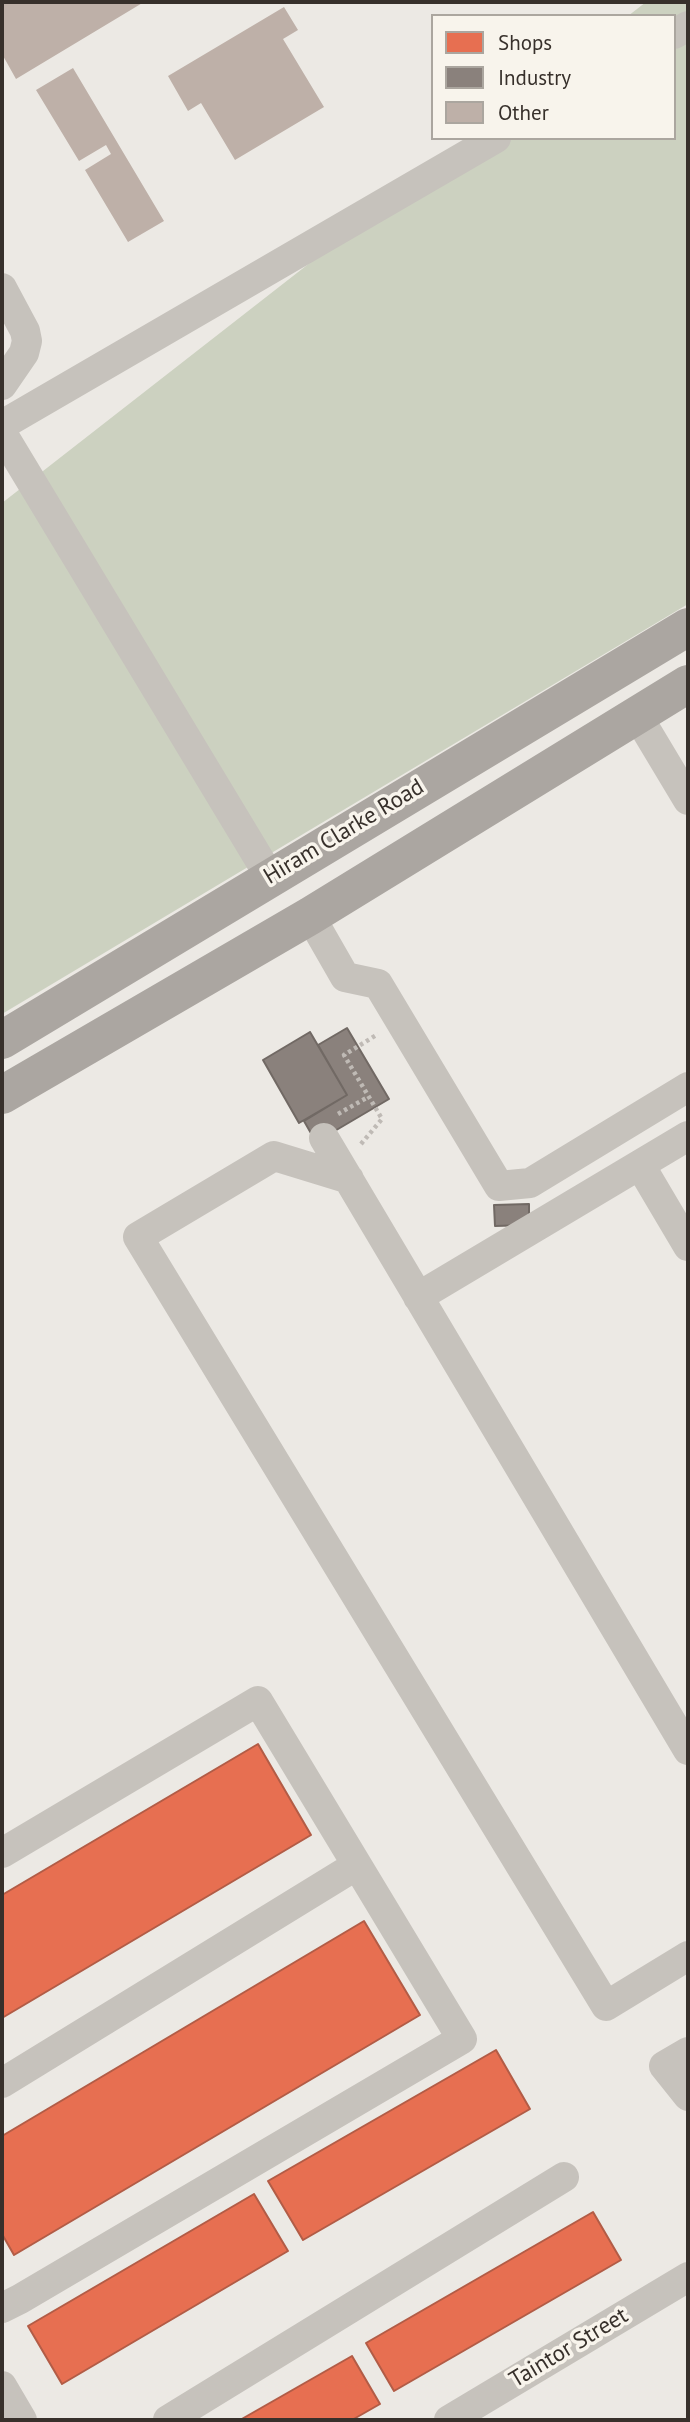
<!DOCTYPE html>
<style>
body{margin:0}
#map{position:relative;width:690px;height:2422px;overflow:hidden;background:#ece9e4;font-family:"PT Sans",sans-serif}
canvas{display:block}
.frame{position:absolute;inset:0;border:4px solid #37302b;pointer-events:none}
.legend{position:absolute;left:431px;top:14px;width:245px;height:126px;box-sizing:border-box;background:#f8f4ec;border:2px solid #aba69f;margin:0;padding:9px 12px;list-style:none;font-size:21px;color:#37302b}
.legend li{display:flex;align-items:center;gap:14px;height:35px}
.legend b{width:35px;border:2px solid #aba69f}
</style>
<div id="map">
<canvas width="690" height="2422"></canvas>
<div class="frame"></div>
<ul class="legend">
<li><b style="height:19px;background:#e76f51"></b>Shops</li>
<li><b style="height:19px;background:#8a817c"></b>Industry</li>
<li><b style="height:19px;background:#beb0a8"></b>Other</li>
</ul>
</div>
<script>
const context = document.querySelector('canvas').getContext('2d');
context.lineJoin = 'round';
function fill(path, color) {
  context.fillStyle = color;
  context.fill(path, 'evenodd');
}
function poly(rows) {
  const path = new Path2D();
  for (const r of rows) {
    path.moveTo(r[0], r[1]);
    for (let i = 2; i < r.length; i += 2) path.lineTo(r[i], r[i + 1]);
  }
  return path;
}
function strokePath(path, color, width, dash) {
  context.strokeStyle = color;
  context.lineWidth = width;
  context.lineCap = dash ? 'butt' : 'round';
  context.setLineDash(dash || []);
  context.stroke(path);
}
function drawText(font, color, halo, rows, align = 'center') {
  context.font = font + ' "PT Sans",sans-serif';
  context.lineWidth = 7;
  context.setLineDash([]);
  context.textBaseline = 'middle';
  context.strokeStyle = halo;
  context.fillStyle = color;
  for (const [text, x, y, turn = 0] of rows) {
    context.save();
    context.translate(x, y);
    context.rotate((+turn || 0) * Math.PI / 180);
    context.textAlign = isNaN(turn) ? turn : align;
    if (halo) context.strokeText(text, 0, 0);
    context.fillText(text, 0, 0);
    context.restore();
  }
}
const green = poly([
 [646,2,688,2,688,604,2,1014,2,503,470,138,674,138,674,16,628,16]
]);
const shops = poly([
 [258,1744,311,1835,2,2018,2,1895,258,1744],
 [364,1921,420,2015,14,2255,2,2234,2,2136,364,1921],
 [496,2050,530,2109,303,2240,268,2181,496,2050],
 [254,2194,288,2251,62,2384,28,2326,254,2194],
 [593,2212,621,2260,394,2391,366,2343,593,2212],
 [352,2356,380,2404,352,2420,240,2420,352,2356]
]);
const industry = poly([
 [347,1028,389,1099,316,1142,304,1121,347,1095,318,1045,347,1028],
 [310,1032,347,1095,299,1123,263,1060,310,1032],
 [529,1204,529,1225,495,1226,494,1205,529,1204]
]);
const building = poly([
 [2,2,144,2,16,79,2,54],
 [284,7,298,30,283,39,324,107,235,160,201,103,188,111,168,76],
 [73,68,164,221,128,242,85,170,111,154,106,145,79,161,36,90]
]);
const path = poly([
 [338,1114,368,1097],
 [361,1144,382,1119,344,1055,378,1034]
]);
const minor = poly([
 [674,34,688,26],
 [2,288,25,331,27,341,24,353,2,385],
 [2,425,496,138],
 [2,433,270,877],
 [637,715,688,800],
 [310,916,345,977,378,984,499,1186,530,1183,688,1087],
 [324,1138,688,1750],
 [640,1165,688,1246],
 [349,1179,274,1156,138,1237,606,2006,688,1956],
 [418,1297,688,1136],
 [2,1853,258,1701,462,2039,20,2299,2,2308],
 [688,2052,664,2066,688,2096],
 [2,2083,357,1865],
 [2,2386,22,2420],
 [168,2420,564,2177],
 [449,2420,688,2277]
]);
const major = poly([
 [2,1040,688,627],
 [2,1095,310,916,688,684]
]);
const streetNames = [
 ["Hiram Clarke Road",344,832,-31],
 ["Taintor Street",569,2348,-31]
];
fill(green, '#ccd1c0');
fill(shops, '#e76f51');
strokePath(shops, '#b25c46', 2);
fill(industry, '#8a817c');
strokePath(industry, '#716964', 2);
fill(building, '#beb0a8');
strokePath(path, '#bfbab5', 4.5, [3.5, 3.5]);
strokePath(minor, '#c6c2bc', 30);
strokePath(major, '#aba6a1', 38);
drawText('23px', '#37302b', '#f8f4ec', streetNames);
</script>
